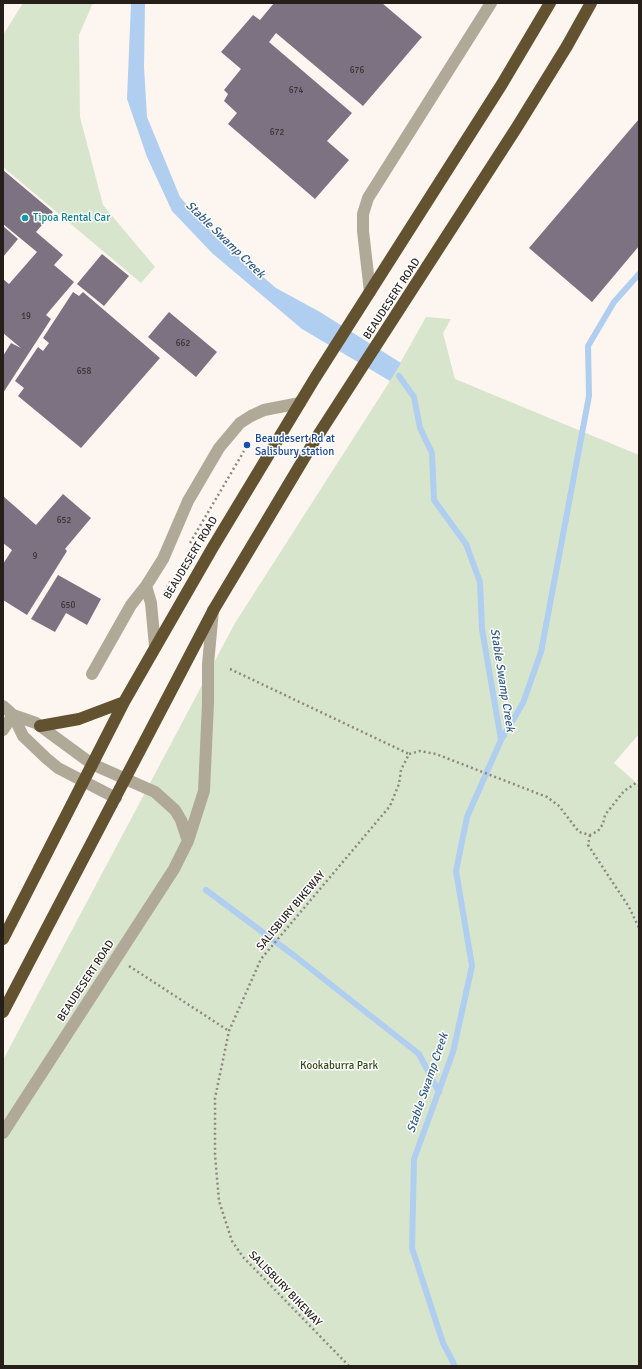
<!DOCTYPE html>
<style>
body{margin:0}
#map{position:relative;width:642px;height:1369px;overflow:hidden;background:#fdf5f0;font-family:Signika,sans-serif}
canvas{display:block}
.frame{position:absolute;inset:0;border:4px solid #251e19;pointer-events:none}
</style>
<div id="map">
<canvas width="642" height="1369"></canvas>
<div class="frame"></div>
</div>
<script>
const context = document.querySelector('canvas').getContext('2d');
context.lineJoin = 'round';
function fill(path, color) {
  context.fillStyle = color;
  context.fill(path, 'evenodd');
}
function poly(rows) {
  const path = new Path2D();
  for (const r of rows) {
    path.moveTo(r[0], r[1]);
    for (let i = 2; i < r.length; i += 2) path.lineTo(r[i], r[i + 1]);
  }
  return path;
}
function strokePath(path, color, width, dash) {
  context.strokeStyle = color;
  context.lineWidth = width;
  context.lineCap = dash ? 'butt' : 'round';
  context.setLineDash(dash || []);
  context.stroke(path);
}
function drawText(font, color, halo, rows, align = 'center') {
  context.font = font + ' Signika,sans-serif';
  context.lineWidth = 3;
  context.setLineDash([]);
  context.textBaseline = 'middle';
  context.strokeStyle = halo;
  context.fillStyle = color;
  for (const [text, x, y, turn = 0] of rows) {
    context.save();
    context.translate(x, y);
    context.rotate((+turn || 0) * Math.PI / 180);
    context.textAlign = isNaN(turn) ? turn : align;
    if (halo) context.strokeText(text, 0, 0);
    context.fillText(text, 0, 0);
    context.restore();
  }
}
const green = poly([
 [23,3,93,3,79,35,80,117,103,205,155,267,141,283,3,167,3,35],
 [426,317,451,319,443,333,455,379,639,455,639,734,614,763,639,785,639,1366,3,1366,3,1060,235,623,390,381]
]);
const water = poly([
 [131,3,145,3,144,67,147,117,180,197,215,236,276,288,320,312,401,363,390,381,302,329,212,253,172,211,147,157,127,99]
]);
const stream = poly([
 [399,376,414,397,420,428,432,453,434,500,466,544,480,582,482,629,501,740,467,817,456,871,472,966,453,1052,414,1159,412,1248,443,1343,455,1366],
 [501,740,523,703,541,652,589,396,588,346,614,302,639,274],
 [206,890,296,957,419,1054,439,1092]
]);
const building = poly([
 [274,3,382,3,422,37,363,106,276,33,269,42,352,113,327,141,349,160,315,199,228,124,237,113,224,101,228,94,224,90,241,69,221,52,253,15,260,20],
 [639,119,639,246,592,302,529,248],
 [3,170,53,212,36,232,63,255,54,265,74,282,46,315,51,319,3,393,3,356,11,343,21,348,3,333,3,279,9,284,37,252,3,224],
 [3,226,18,239,3,257],
 [102,254,129,276,104,306,77,284],
 [73,292,79,296,83,292,160,358,81,448,18,396,24,388,15,381,38,347,43,351,49,343,43,338],
 [169,312,217,352,196,377,148,337],
 [63,494,91,518,65,549,67,551,27,615,3,600,3,564,12,550,3,543,3,496,36,525],
 [58,575,101,599,87,625,66,613,55,632,31,619]
]);
const path = poly([
 [190,543,244,451],
 [165,592,171,580],
 [230,669,409,754],
 [590,835,588,845,629,907,639,928],
 [129,966,229,1031],
 [349,1366,243,1257,232,1241,219,1201,215,1155,215,1098,229,1031,261,959,390,806,399,784,401,770,409,754,420,751,436,754,547,797,559,806,579,832,590,835,598,831,603,824,605,815,624,791,639,781]
]);
const minor = poly([
 [370,292,363,231,363,214,368,198,491,3],
 [155,646,151,603,146,586,163,559,188,501,219,448,240,423,251,416,264,410,300,403],
 [92,674,131,605,146,586],
 [3,706,13,715,36,723,92,764,155,792,175,810,181,820,188,841],
 [13,715,23,736,46,758,58,768,116,798],
 [3,730,13,715],
 [3,1133,174,869,188,841,204,791,208,703,208,664,213,610]
]);
const highway = poly([
 [40,726,79,719,124,702],
 [3,939,124,702,213,547,315,378,502,84,550,3],
 [3,1012,214,609,315,440,517,127,567,46,591,3]
]);
const markers = [
 [25,218,4,"#0f9aa8"],
 [247,445,4,"#1a4fb4"]
];
const numberNames = [
 ["676",357,71],
 ["674",296,91],
 ["672",277,133],
 ["19",26,317],
 ["662",183,344],
 ["658",84,372],
 ["652",64,521],
 ["9",35,557],
 ["650",68,606]
];
const cultureNames = [
 ["Tipoa Rental Car",33,218]
];
const streetNames = [
 ["BEAUDESERT ROAD",392,299,-57],
 ["BEAUDESERT ROAD",191,558,-59],
 ["SALISBURY BIKEWAY",291,911,-50],
 ["BEAUDESERT ROAD",86,981,-57],
 ["SALISBURY BIKEWAY",285,1289,46]
];
const transitNames = [
 ["Beaudesert Rd at",255,439],
 ["Salisbury station",255,452]
];
const parkNames = [
 ["Kookaburra Park",339,1066]
];
const waterNames = [
 ["Stable Swamp Creek",225,240,44],
 ["Stable Swamp Creek",502,680,81],
 ["Stable Swamp Creek",428,1083,-71]
];
fill(green, '#d8e5cd');
fill(water, '#b0ceef');
strokePath(stream, '#b0ceef', 6);
fill(building, '#7d7282');
strokePath(path, '#8d8681', 2.5, [2, 3]);
strokePath(minor, '#b1a998', 12);
strokePath(highway, '#62522f', 12);
for (const [x, y, r, color] of markers) {
  const dot = new Path2D();
  dot.arc(x, y, r, 0, 2 * Math.PI);
  context.fillStyle = color;
  context.fill(dot);
  strokePath(dot, '#fff', 1.5);
}
drawText('9px', '#3b3333', null, numberNames);
drawText('11px', '#0d838f', '#fff', cultureNames, 'left');
drawText('11px', '#251e19', '#fff', streetNames);
drawText('11px', '#164399', '#fff', transitNames, 'left');
drawText('11px', '#304a13', '#fff', parkNames);
drawText('italic 12px', '#305a86', '#fff', waterNames);
</script>
